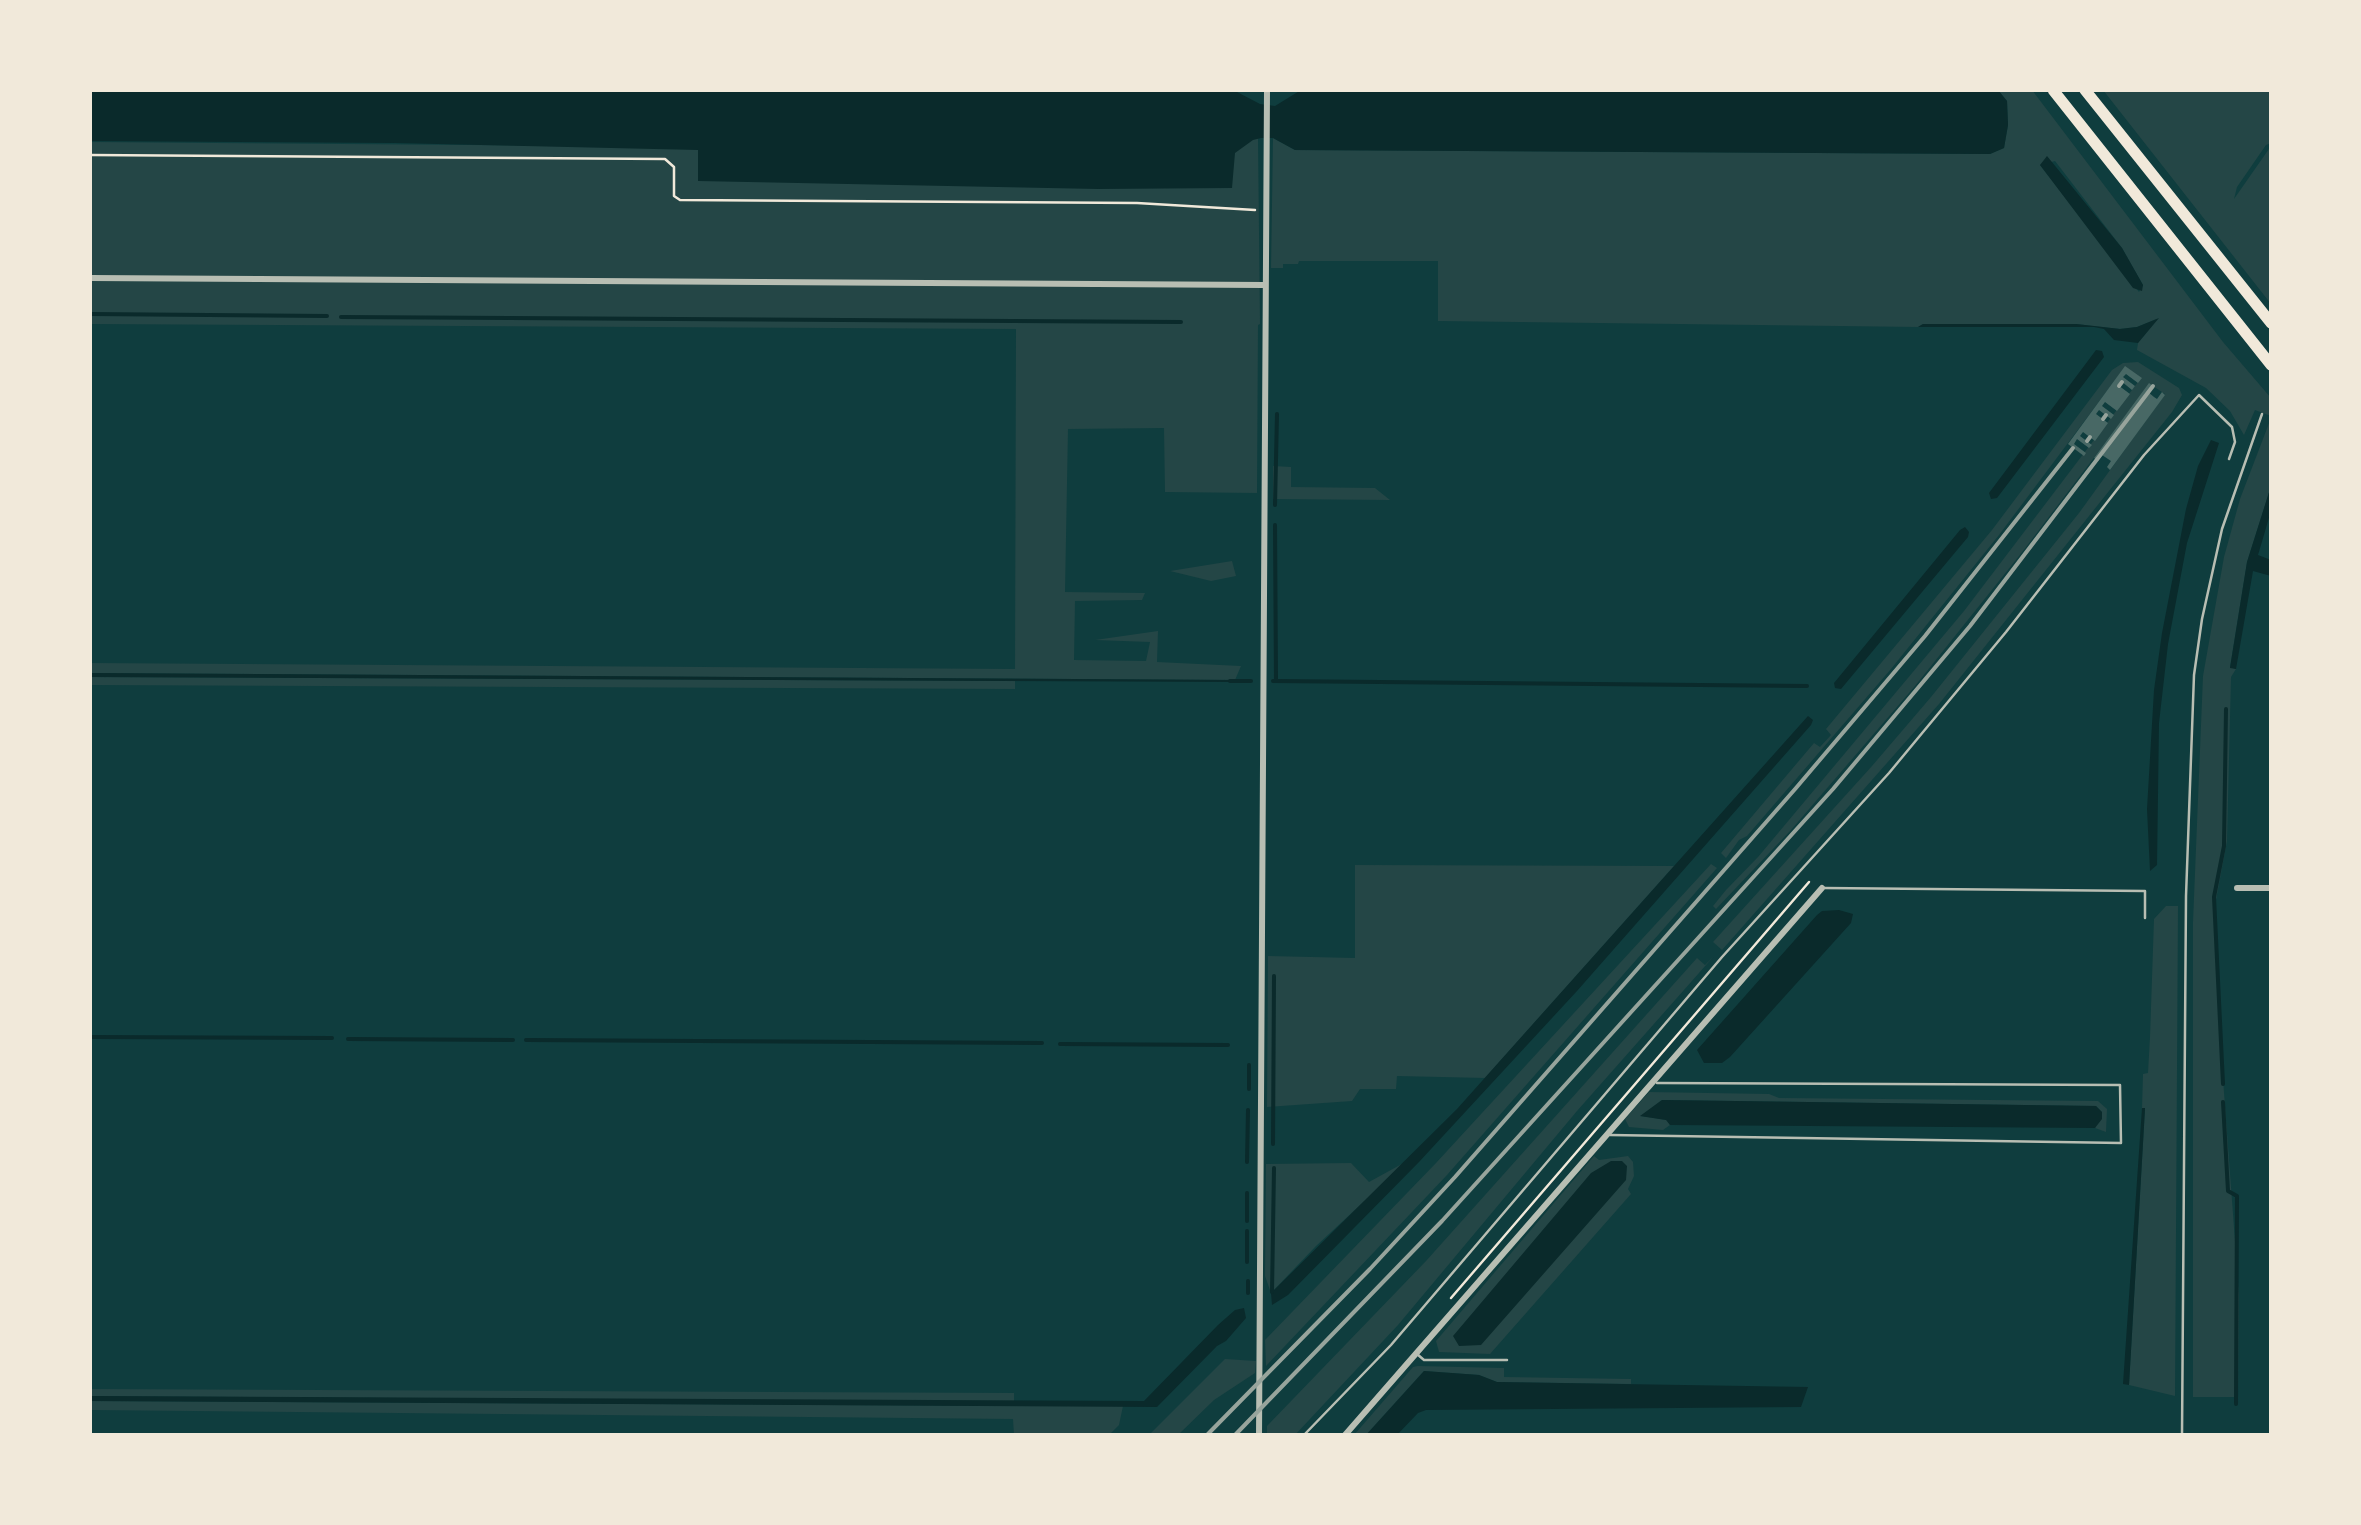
<!DOCTYPE html>
<style>
body{margin:0}
#map{position:relative;width:2361px;height:1525px;overflow:hidden;background:#0f3d3e;font-family:"Nunito Sans",sans-serif}
canvas{display:block}
.frame{position:absolute;inset:0;border:92px solid #f1e9da;pointer-events:none}
</style>
<div id="map">
<canvas width="2361" height="1525"></canvas>
<div class="frame"></div>
</div>
<script>
const context = document.querySelector('canvas').getContext('2d');
context.lineJoin = 'round';
function fill(path, color) {
  context.fillStyle = color;
  context.fill(path, 'evenodd');
}
function poly(rows) {
  const path = new Path2D();
  for (const r of rows) {
    path.moveTo(r[0], r[1]);
    for (let i = 2; i < r.length; i += 2) path.lineTo(r[i], r[i + 1]);
  }
  return path;
}
function strokePath(path, color, width, dash) {
  context.strokeStyle = color;
  context.lineWidth = width;
  context.lineCap = dash ? 'butt' : 'round';
  context.setLineDash(dash || []);
  context.stroke(path);
}
const green = poly([
 [1998,90,2032,90,2223,342,2271,398,2271,416,2255,410,2244,435,2230,411,2206,388,2137,350,2138,343,2157,319,2137,327,2120,329,2076,324,1923,324,1918,327,1438,321,1438,261,1299,261,1298,264,1283,264,1283,268,1271,268,1273,138,1295,150,1990,154,2004,148,2008,125,2007,101],
 [2055,161,2122,248,2143,285,2139,292,2040,165],
 [2103,90,2271,90,2271,143,2266,145,2237,187,2234,199,2271,146,2271,304],
 [1258,138,1260,324,1258,325,1257,493,1165,492,1164,428,1068,429,1065,592,1145,593,1142,600,1075,601,1074,660,1146,661,1150,642,1095,640,1158,631,1157,662,1241,666,1235,680,90,673,90,663,1015,669,1016,329,90,324,90,142,1234,151,1247,140],
 [2138,362,2179,388,2182,395,2172,412,1939,704,1722,950,1713,942,1872,766,1931,697,2079,513,2165,394,2150,384,2023,551,1915,686,1791,830,1716,909,1713,906,1726,890,1758,857,1964,611,2141,378,2125,367,1999,535,1891,669,1747,836,1739,840,1726,858,1721,853,1814,743,1820,747,1831,735,1826,729,1992,530,2112,370,2123,363],
 [2271,418,2271,486,2247,562,2230,667,2236,669,2231,677,2227,841,2215,905,2221,1052,2239,1295,2238,1397,2193,1397,2193,922,2203,676,2224,557,2240,499],
 [1273,466,1291,467,1291,487,1375,488,1390,500,1273,499],
 [1232,561,1236,576,1211,581,1170,571],
 [90,677,1015,681,1015,689,90,685],
 [1711,864,1717,868,1447,1175,1266,1366,1265,1340,1436,1163],
 [1355,865,1674,866,1485,1078,1397,1076,1396,1089,1360,1089,1352,1101,1267,1107,1268,956,1355,958],
 [2166,906,2178,906,2175,1396,2129,1385,2145,1109,2142,1108,2143,1074,2148,1073,2150,1037,2154,919],
 [1714,956,1577,1111,1398,1325,1295,1435,1267,1435,1267,1426,1426,1261,1697,958,1705,965],
 [1649,1092,1769,1094,1779,1098,2098,1101,2107,1109,2106,1132,2095,1128,2102,1112,2096,1106,1662,1100,1641,1116,1667,1120,1670,1125,1663,1130,1629,1127,1625,1119],
 [1594,1156,1599,1160,1628,1156,1633,1162,1634,1176,1628,1189,1631,1194,1490,1354,1439,1352,1436,1341],
 [1409,1160,1316,1246,1271,1293,1265,1276,1266,1164,1351,1163,1369,1182],
 [1225,1359,1256,1361,1255,1373,1214,1400,1178,1435,1149,1435],
 [1418,1366,1504,1368,1504,1377,1631,1379,1631,1384,1497,1382,1479,1375,1424,1371,1366,1435,1354,1435,1413,1367],
 [90,1389,1014,1393,1014,1402,90,1396],
 [90,1401,1014,1406,1123,1406,1119,1425,1109,1435,1014,1435,1013,1419,90,1410]
]);
const water = poly([
 [90,90,1237,92,1260,104,1275,106,1301,90,1998,90,2007,101,2008,125,2004,148,1990,154,1295,150,1273,138,1261,138,1253,140,1235,153,1232,188,1098,189,698,181,698,150,395,143,90,141],
 [2047,156,2122,248,2143,285,2142,291,2133,288,2040,165],
 [2159,318,2138,343,2114,340,2104,329,2094,327,1918,327,1923,324,2076,324,2120,329,2137,327],
 [2096,350,2102,351,2104,357,1997,498,1991,499,1989,493],
 [2211,440,2219,443,2187,543,2168,644,2159,723,2157,865,2150,871,2147,809,2154,690,2162,633,2186,509,2198,466],
 [2271,486,2271,511,2258,555,2271,560,2271,576,2253,571,2236,669,2230,668,2247,562],
 [1965,527,1969,532,1968,537,1841,689,1835,688,1834,683,1960,530],
 [90,673,1235,680,1235,682,90,677],
 [1808,716,1813,720,1811,725,1577,991,1419,1162,1288,1295,1272,1305,1271,1293,1457,1109],
 [1839,910,1853,914,1851,923,1730,1057,1722,1063,1704,1063,1697,1050,1817,915,1822,911],
 [1662,1100,2096,1106,2102,1112,2102,1119,2095,1128,1670,1125,1666,1120,1640,1116],
 [2142,1108,2145,1108,2129,1385,2123,1384],
 [1611,1161,1622,1161,1627,1166,1626,1180,1481,1345,1459,1346,1453,1336,1591,1173],
 [1244,1308,1246,1318,1226,1341,1217,1346,1157,1407,90,1401,90,1396,1144,1401,1218,1325,1235,1310],
 [1424,1371,1479,1375,1497,1382,1808,1387,1801,1407,1426,1410,1418,1413,1397,1435,1366,1435]
]);
const stream = poly([
 [90,314,327,316],
 [341,317,1181,322],
 [1275,505,1277,414],
 [1275,525,1276,681],
 [1230,681,1251,681],
 [1273,681,1807,686],
 [90,1037,332,1038],
 [348,1039,513,1040],
 [526,1040,1042,1043],
 [1060,1044,1228,1045],
 [2223,1084,2214,897,2224,846,2226,709],
 [1249,1089,1249,1065],
 [2223,1102,2228,1191,2237,1196,2236,1404],
 [1273,1144,1274,976],
 [1247,1162,1248,1110],
 [1247,1193,1247,1221],
 [1247,1262,1247,1231],
 [1272,1292,1274,1168],
 [1248,1293,1248,1281]
]);
const building = poly([
 [2125,366,2142,378,2138,383,2126,374,2123,377,2135,386,2132,390,2121,381,2118,385,2130,394,2117,411,2105,402,2102,406,2114,415,2111,419,2099,410,2096,414,2108,423,2095,441,2083,432,2080,436,2092,445,2089,448,2077,439,2074,444,2086,453,2084,456,2068,444],
 [2149,383,2153,386,2148,392,2154,397,2157,399,2162,392,2165,395,2110,470,2107,467,2111,461,2102,455,2098,461,2094,458]
]);
const path = poly([
 [90,155,665,159,674,167,674,196,680,200,1137,203,1255,210],
 [1451,1298,1809,882]
]);
const service = poly([
 [1824,888,2145,891,2145,918],
 [1610,1135,2121,1143,2120,1085,1657,1083],
 [1417,1354,1424,1360,1507,1360],
 [1304,1435,1391,1345,1722,957,1889,773,2006,632,2144,455,2199,395,2232,427,2235,442,2229,459],
 [2182,1435,2186,896,2194,675,2202,619,2222,529,2262,414]
]);
const minor = poly([
 [90,278,1264,285],
 [2237,888,2271,888],
 [1259,1435,1267,90],
 [1345,1435,1822,888]
]);
const motorway = poly([
 [2053,90,2271,365],
 [2085,90,2271,323]
]);
const rail = poly([
 [2119,386,2122,382],
 [2103,419,2106,415],
 [2087,441,2090,437],
 [1207,1435,1370,1269,1455,1177,1796,788,1925,636,2073,448],
 [1235,1435,1442,1221,1833,789,1970,626,2153,386]
]);
fill(green, '#244646');
fill(water, '#0a2a2b');
strokePath(stream, '#0a2a2b', 4);
fill(building, '#486865');
strokePath(path, '#f1e9da', 2.5);
strokePath(service, '#b8beb3', 2.5);
strokePath(minor, '#b8beb3', 6);
strokePath(motorway, '#f1e9da', 11);
strokePath(rail, '#97a49c', 4);
</script>
